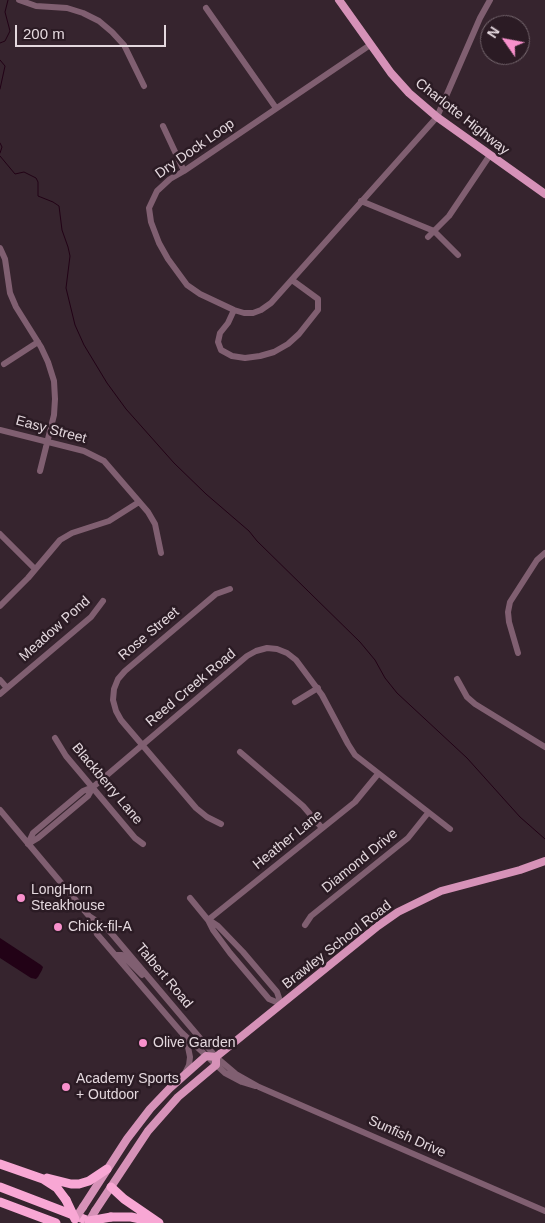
<!DOCTYPE html>
<style>
body{margin:0}
#map{position:relative;width:545px;height:1223px;overflow:hidden;background:#36242e;font-family:Arial,sans-serif}
canvas{display:block}
.north{position:absolute;left:480px;top:15px;width:50px;height:50px;box-sizing:border-box;background:#2b1b24;border:1px solid #75676e;border-radius:50%;rotate:303deg;font-size:14px;font-weight:700;line-height:20px;text-align:center;color:#e4d8de}
.north::after{content:'';display:block;margin:auto;width:18px;height:22px;background:#f890cc;clip-path:polygon(50% 0,100% 100%,50% 72%,0 100%)}
.scale{position:absolute;left:15px;top:25px;width:151px;height:22px;box-sizing:border-box;border:2px solid #e4d8de;border-top:0;padding-left:6px;font-size:15px;line-height:18px;white-space:nowrap;color:#e4d8de;-webkit-text-stroke:4px #2b1b24;paint-order:stroke}
</style>
<div id="map">
<canvas width="545" height="1223"></canvas>
<div class="north">N</div>
<div class="scale">200 m</div>
</div>
<script>
const context = document.querySelector('canvas').getContext('2d');
context.lineJoin = 'round';
function fill(path, color) {
  context.fillStyle = color;
  context.fill(path, 'evenodd');
}
function poly(rows) {
  const path = new Path2D();
  for (const r of rows) {
    path.moveTo(r[0], r[1]);
    for (let i = 2; i < r.length; i += 2) path.lineTo(r[i], r[i + 1]);
  }
  return path;
}
function strokePath(path, color, width, dash) {
  context.strokeStyle = color;
  context.lineWidth = width;
  context.lineCap = dash ? 'butt' : 'round';
  context.setLineDash(dash || []);
  context.stroke(path);
}
function drawText(font, color, halo, rows, align = 'center') {
  context.font = font + ' Arial,sans-serif';
  context.lineWidth = 5;
  context.setLineDash([]);
  context.textBaseline = 'middle';
  context.strokeStyle = halo;
  context.fillStyle = color;
  for (const [text, x, y, turn = 0] of rows) {
    context.save();
    context.translate(x, y);
    context.rotate((+turn || 0) * Math.PI / 180);
    context.textAlign = isNaN(turn) ? turn : align;
    if (halo) context.strokeText(text, 0, 0);
    context.fillText(text, 0, 0);
    context.restore();
  }
}
const water = poly([
 [0,938,41,965,43,967,42,970,38,977,36,979,31,978,0,958]
]);
const stream = poly([
 [0,43,5,41,10,31,5,12,8,0],
 [0,60,5,66,0,89],
 [0,143,2,147,0,153],
 [0,156,15,174,24,172,36,178,38,182,38,196,53,202,59,206,62,230,68,247,70,256,66,288,75,325,84,345,107,383,126,409,174,463,206,494,249,531,257,541,360,642,375,660,385,678,397,693,467,758,520,817,545,839]
]);
const minor = poly([
 [19,0,36,6,67,8,83,13,99,21,112,32,124,45,144,86],
 [206,8,276,108],
 [370,45,184,171,170,179,157,191,149,208,151,222,159,243,168,259,187,285,200,294,234,310,244,313,253,313,261,310,271,303,437,117,480,18,490,0],
 [163,126,184,171],
 [361,201,434,231,458,255],
 [428,237,449,216,490,155],
 [0,248,5,259,10,293,16,307,41,347,48,362,54,381,55,399,54,415,40,471],
 [234,310,228,323,220,333,218,342,221,350,232,356,245,358,260,356,274,352,288,344,299,334,318,310,318,299,292,280],
 [4,364,38,342],
 [0,430,84,451,104,461,148,512,155,524,161,553],
 [0,534,35,569],
 [0,606,28,578,60,540,72,533,109,521,139,502],
 [518,653,509,622,508,612,510,602,537,560,545,553],
 [457,679,467,697,475,704,545,747],
 [0,680,7,688],
 [0,694,91,617,103,601],
 [295,702,318,688],
 [55,738,66,756,135,838,143,844],
 [240,752,303,806,322,828],
 [0,810,89,916,106,927,216,1057,236,1074,259,1087,545,1211],
 [221,824,207,817,196,808,121,720,116,711,113,700,114,689,118,679,125,671,216,594,230,589],
 [28,844,38,838,88,796,93,787,247,656,256,651,267,648,277,649,287,653,296,660,322,695,348,744,355,755,450,829],
 [28,844,33,833,83,791,93,787],
 [190,898,208,920,213,930,230,953,269,999,281,1004],
 [89,916,97,934,181,1032,225,1073,242,1082,255,1086],
 [208,920,355,802,378,774],
 [209,920,218,926,243,952,277,992,281,1004],
 [305,925,311,916,408,838,428,813],
 [115,955,122,955,142,975],
 [183,1035,188,1047,190,1057,189,1065,184,1075]
]);
const major = poly([
 [339,0,391,73,409,93,437,117,545,194],
 [83,1207,127,1139,150,1109,170,1088,206,1056,216,1057,378,926,398,912,441,891,520,870,545,861],
 [95,1211,148,1131,178,1097,216,1065,216,1057]
]);
const highway = poly([
 [0,1164,43,1179,57,1188,66,1200],
 [47,1178,71,1184,79,1184,89,1181,107,1169],
 [0,1187,94,1223],
 [111,1187,124,1199,159,1223],
 [0,1202,56,1223],
 [111,1217,131,1217,153,1222]
]);
const majorBridge = poly([
 [75,1219,83,1207],
 [88,1223,95,1211]
]);
const highwayBridge = poly([
 [66,1200,75,1219],
 [89,1221,111,1217]
]);
const markers = [
 [21,898,5,"#f890cc"],
 [58,927,5,"#f890cc"],
 [143,1043,5,"#f890cc"],
 [66,1087,5,"#f890cc"]
];
const streetNames = [
 ["Charlotte Highway",462,117,38],
 ["Dry Dock Loop",195,149,-35],
 ["Easy Street",51,430,15],
 ["Meadow Pond",55,629,-42],
 ["Rose Street",149,634,-40],
 ["Reed Creek Road",191,688,-40],
 ["Blackberry Lane",107,784,50],
 ["Heather Lane",288,840,-39],
 ["Diamond Drive",360,861,-39],
 ["Brawley School Road",337,945,-38],
 ["Talbert Road",164,976,50],
 ["Sunfish Drive",407,1137,24]
];
const poiNames = [
 ["LongHorn",31,890],
 ["Steakhouse",31,906],
 ["Chick-fil-A",68,927],
 ["Olive Garden",153,1043],
 ["Academy Sports",76,1079],
 ["+ Outdoor",76,1095]
];
fill(water, '#220216');
strokePath(stream, '#220216', 1);
strokePath(minor, '#805f71', 6);
strokePath(major, '#d692b8', 8);
strokePath(highway, '#f8a7d4', 9);
strokePath(majorBridge, '#d692b8', 8);
strokePath(highwayBridge, '#f8a7d4', 9);
for (const [x, y, r, color] of markers) {
  const dot = new Path2D();
  dot.arc(x, y, r, 0, 2 * Math.PI);
  context.fillStyle = color;
  context.fill(dot);
  strokePath(dot, '#2b1b24', 2);
}
drawText('14px', '#e4d8de', '#2b1b24', streetNames);
drawText('14px', '#e4d8de', '#2b1b24', poiNames, 'left');
</script>
